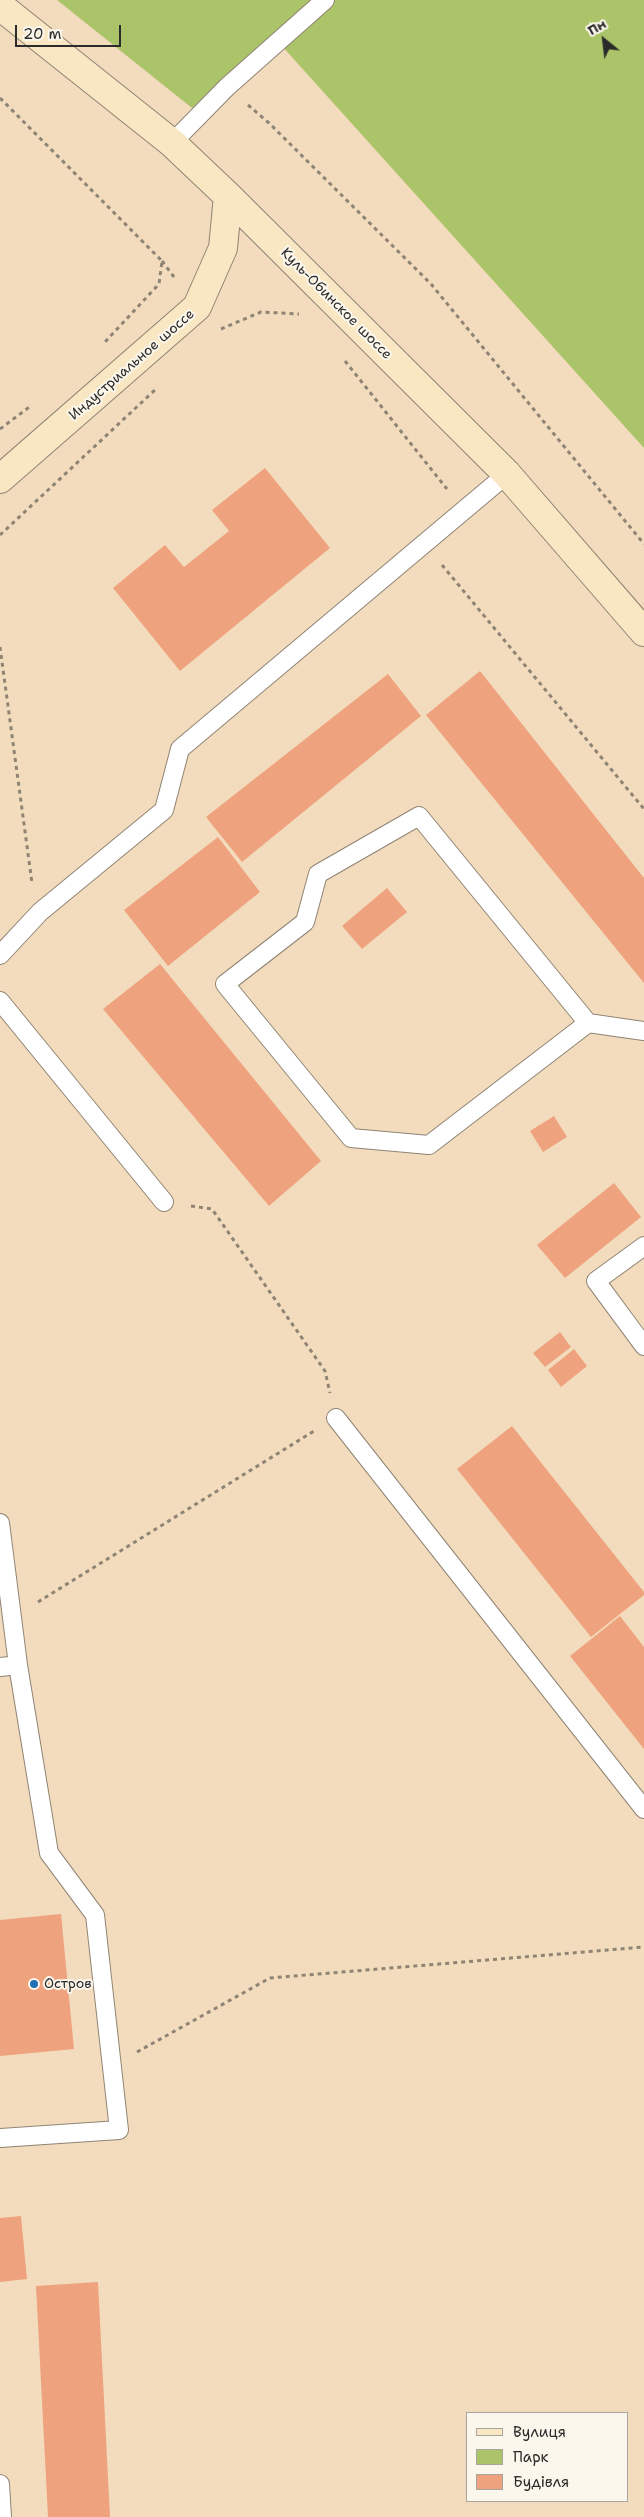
<!DOCTYPE html>
<meta charset="utf-8">
<style>
body{margin:0}
#map{position:relative;width:644px;height:2517px;overflow:hidden;background:#f3dcbe;font-family:"Shantell Sans",sans-serif}
canvas{display:block}
.legend{position:absolute;left:466px;top:2412px;width:162px;height:90px;box-sizing:border-box;background:#fbf7ec;border:1px solid #a8a59f;margin:0;padding:6px 9px;list-style:none;font-size:15px;color:#2b2b2b}
.legend li{display:flex;align-items:center;gap:10px;height:25px}
.legend b{width:25px;border:1px solid #a8a59f}
.north{position:absolute;left:579px;top:15px;width:50px;height:50px;-webkit-text-stroke:4px #fbf7ec;paint-order:stroke;rotate:331deg;font-size:14px;font-weight:700;line-height:20px;text-align:center;color:#2b2b2b}
.north::after{content:'';display:block;margin:auto;width:18px;height:22px;background:#2b2b2b;clip-path:polygon(50% 0,100% 100%,50% 72%,0 100%)}
.scale{position:absolute;left:15px;top:25px;width:106px;height:22px;box-sizing:border-box;border:2px solid #2b2b2b;border-top:0;padding-left:6px;font-size:15px;line-height:18px;white-space:nowrap;color:#2b2b2b;-webkit-text-stroke:4px #fbf7ec;paint-order:stroke}
</style>
<div id="map">
<canvas width="644" height="2517"></canvas>
<ul class="legend">
<li><b style="height:6px;background:#f9e7c3"></b>Вулиця</li>
<li><b style="height:14px;background:#acc469"></b>Парк</li>
<li><b style="height:14px;background:#eea37e"></b>Будівля</li>
</ul>
<div class="north">Пн</div>
<div class="scale">20 m</div>
</div>
<script>
const context = document.querySelector('canvas').getContext('2d');
context.lineJoin = 'round';
function fill(path, color) {
  context.fillStyle = color;
  context.fill(path, 'evenodd');
}
function poly(rows) {
  const path = new Path2D();
  for (const r of rows) {
    path.moveTo(r[0], r[1]);
    for (let i = 2; i < r.length; i += 2) path.lineTo(r[i], r[i + 1]);
  }
  return path;
}
function strokePath(path, color, width, dash) {
  context.strokeStyle = color;
  context.lineWidth = width;
  context.lineCap = dash ? 'butt' : 'round';
  context.setLineDash(dash || []);
  context.stroke(path);
}
function drawText(font, color, halo, rows, align = 'center') {
  context.font = font + ' "Shantell Sans",sans-serif';
  context.lineWidth = 4;
  context.setLineDash([]);
  context.textBaseline = 'middle';
  context.strokeStyle = halo;
  context.fillStyle = color;
  for (const [text, x, y, turn = 0] of rows) {
    context.save();
    context.translate(x, y);
    context.rotate((+turn || 0) * Math.PI / 180);
    context.textAlign = isNaN(turn) ? turn : align;
    if (halo) context.strokeText(text, 0, 0);
    context.fillText(text, 0, 0);
    context.restore();
  }
}
const green = poly([
 [57,0,644,0,644,448,272,35,192,108]
]);
const building = poly([
 [265,468,330,548,180,671,113,588,165,545,184,567,229,531,212,510],
 [480,671,644,878,644,983,426,715],
 [388,674,421,716,242,862,206,817],
 [218,837,260,892,168,966,124,910],
 [387,888,407,912,362,949,342,926],
 [160,964,321,1161,269,1206,103,1009],
 [554,1116,567,1137,543,1152,530,1131],
 [614,1183,641,1217,565,1278,537,1245],
 [560,1332,571,1347,545,1367,533,1353],
 [574,1349,587,1366,561,1387,548,1370],
 [512,1426,644,1592,644,1595,591,1637,457,1469],
 [620,1616,644,1647,644,1749,570,1656],
 [61,1914,74,2049,0,2056,0,1920],
 [21,2216,27,2279,0,2282,0,2218],
 [98,2282,110,2517,48,2517,36,2286]
]);
const path = poly([
 [0,98,162,261,159,284,105,342],
 [248,105,269,123,431,284,644,544],
 [162,261,174,277],
 [221,329,261,312,299,314],
 [345,361,447,489],
 [0,429,32,405],
 [0,535,157,388],
 [442,565,644,809],
 [0,647,32,883],
 [191,1206,212,1209,325,1371,330,1393],
 [38,1602,314,1431],
 [137,2052,270,1978,644,1947]
]);
const lane = poly([
 [172,143,227,87,325,0],
 [0,955,40,912,164,810,180,749,507,474],
 [0,1001,164,1202],
 [588,1023,429,1145,351,1138,225,984,305,922,318,874,419,816,588,1023,644,1031],
 [644,1246,596,1281,644,1346],
 [336,1418,644,1809],
 [0,1523,18,1665],
 [0,1667,18,1665,49,1853,95,1915,119,2130,0,2138],
 [0,2484,2,2517]
]);
const secondary = poly([
 [0,6,172,143,228,196,507,474,644,632],
 [0,479,197,307,223,248,228,196]
]);
const markers = [
 [34,1984,5,"#1f6fb2"]
];
const streetNames = [
 ["Куль-Обинское шоссе",336,304,45],
 ["Индустриальное шоссе",132,365,-41]
];
const poiNames = [
 ["Остров",44,1984]
];
fill(green, '#acc469');
fill(building, '#eea37e');
strokePath(lane, '#8f8474', 20);
strokePath(secondary, '#8f8474', 30);
strokePath(path, '#8f8474', 3, [4, 4]);
strokePath(lane, '#fff', 18);
strokePath(secondary, '#f9e7c3', 28);
for (const [x, y, r, color] of markers) {
  const dot = new Path2D();
  dot.arc(x, y, r, 0, 2 * Math.PI);
  context.fillStyle = color;
  context.fill(dot);
  strokePath(dot, '#fbf7ec', 2);
}
drawText('14px', '#2b2b2b', '#fbf7ec', streetNames);
drawText('14px', '#2b2b2b', '#fbf7ec', poiNames, 'left');
</script>
